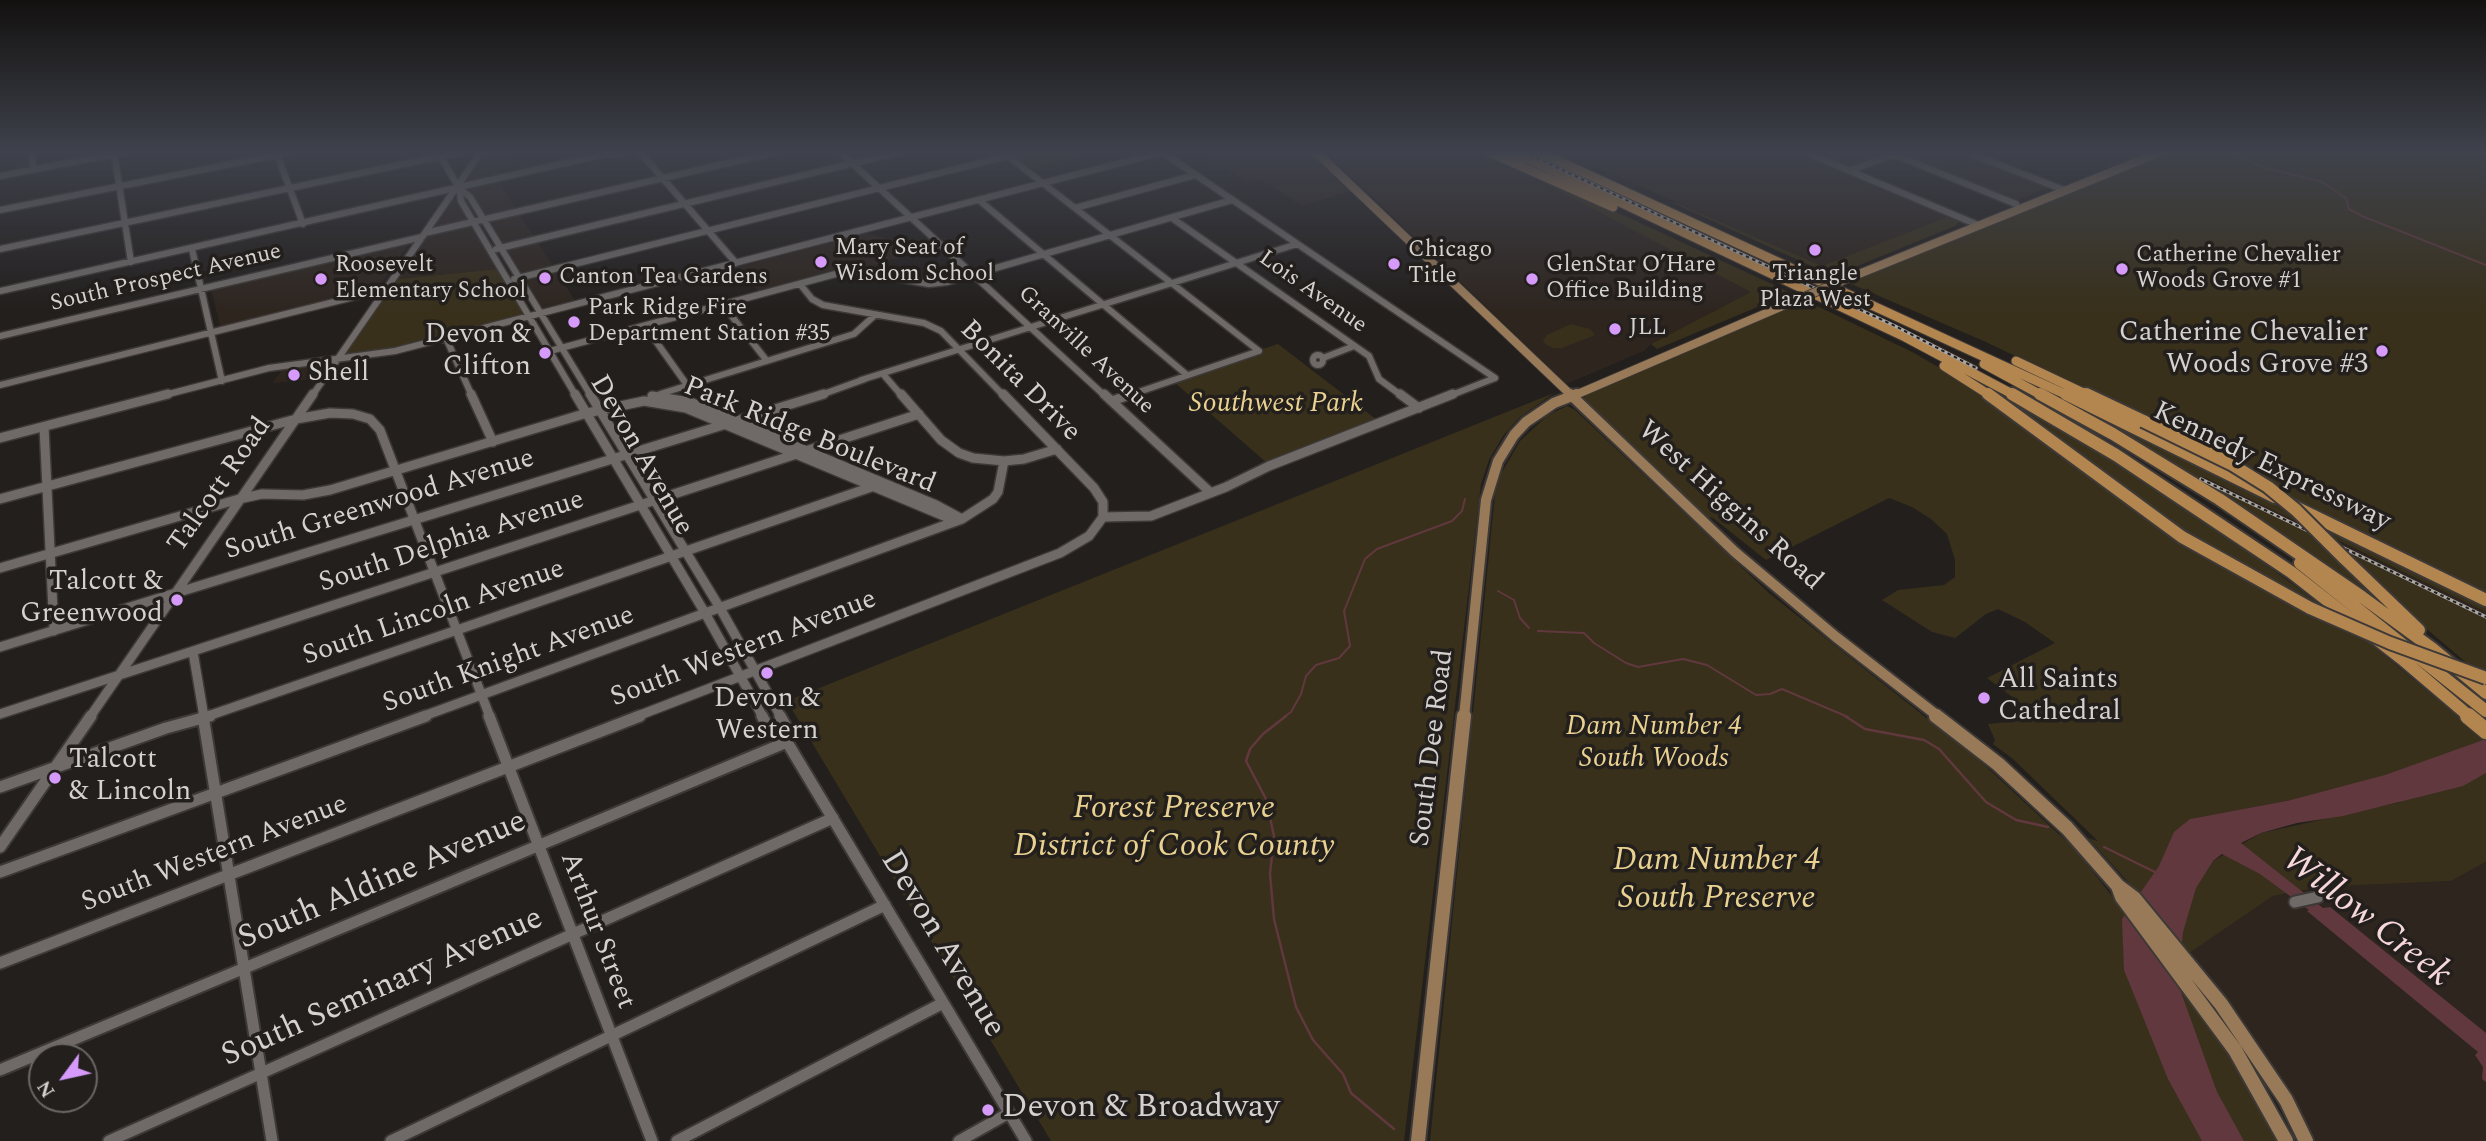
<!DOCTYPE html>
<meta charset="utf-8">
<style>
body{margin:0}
#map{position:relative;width:2486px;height:1141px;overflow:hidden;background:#231f1d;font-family:Spectral,serif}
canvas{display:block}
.north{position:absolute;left:28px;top:1043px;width:70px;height:70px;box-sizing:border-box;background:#231f1d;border:2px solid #6a6664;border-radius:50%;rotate:237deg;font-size:19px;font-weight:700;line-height:28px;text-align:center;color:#d4d1cf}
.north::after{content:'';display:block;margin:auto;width:24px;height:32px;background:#d69bfa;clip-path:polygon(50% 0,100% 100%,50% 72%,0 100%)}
</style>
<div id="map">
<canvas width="2486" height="1141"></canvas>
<div class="north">N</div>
</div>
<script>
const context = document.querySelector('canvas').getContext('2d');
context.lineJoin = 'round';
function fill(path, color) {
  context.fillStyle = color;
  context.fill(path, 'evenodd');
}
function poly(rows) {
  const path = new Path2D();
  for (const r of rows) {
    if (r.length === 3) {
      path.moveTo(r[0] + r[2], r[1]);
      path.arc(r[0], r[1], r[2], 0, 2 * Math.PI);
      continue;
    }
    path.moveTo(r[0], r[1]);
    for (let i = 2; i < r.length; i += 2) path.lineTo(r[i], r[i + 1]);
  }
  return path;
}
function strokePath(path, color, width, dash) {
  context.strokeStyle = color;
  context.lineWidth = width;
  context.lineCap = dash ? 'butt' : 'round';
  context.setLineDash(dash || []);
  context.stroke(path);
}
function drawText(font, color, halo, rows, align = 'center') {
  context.font = font + ' Spectral,serif';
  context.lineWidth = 7;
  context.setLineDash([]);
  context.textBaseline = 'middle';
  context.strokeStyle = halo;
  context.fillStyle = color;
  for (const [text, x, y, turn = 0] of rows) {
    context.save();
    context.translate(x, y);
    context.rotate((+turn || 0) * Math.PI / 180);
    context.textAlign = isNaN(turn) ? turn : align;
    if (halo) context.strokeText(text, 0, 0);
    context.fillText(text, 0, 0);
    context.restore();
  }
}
const built = poly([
 [486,152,514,152,496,178,576,302,544,310,465,183],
 [1199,152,1309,152,1350,191,1302,206,1261,179,1248,183],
 [1326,152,1458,152,1501,161,1752,292,1651,344,1644,351,1566,384],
 [1522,152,1532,152,1831,292,1980,366,1975,368,1864,312],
 [1562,152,1799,152,1949,216,1822,266],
 [1812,152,1965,152,2053,186,2013,202,1894,154,1853,169],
 [457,198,498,269,398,279,453,199],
 [867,233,917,247,898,260,893,259,865,269,831,271,758,291,738,267],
 [410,243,378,288,220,326,211,290],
 [312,364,322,366,315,379,273,383,282,369],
 [2204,477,2486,612,2486,619,2199,480],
 [2486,862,2486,1141,2315,1141,2279,1080,2188,954,2273,896,2320,887,2451,881]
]);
const green = poly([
 [1010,152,1096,152,1032,168],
 [1462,152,1484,152,1494,155,1791,293,1657,349,1651,344,1751,292,1501,161],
 [2167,152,2486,152,2486,593,2294,500,2232,460,1986,342,1849,283],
 [1675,202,1822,266,1949,216,1959,222,1955,226,1833,276,1673,203],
 [498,269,524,315,402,347,345,355,398,279],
 [1807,301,1914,353,1969,385,2126,505,2191,549,2259,588,2360,635,2486,740,2486,862,2451,881,2320,887,2273,896,2188,954,2138,893,2088,838,2098,841,2013,759,1993,744,1995,740,1988,724,2018,721,2035,714,1987,678,2055,643,2025,622,1998,609,1986,614,1955,638,1932,632,1882,600,1898,590,1944,585,1955,577,1955,560,1947,534,1931,519,1912,507,1889,498,1766,560,1713,518,1703,517,1584,402,1585,394,1797,303],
 [2291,800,2401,802,2261,833,2213,861,2191,819],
 [1571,324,1590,329,1595,335,1562,348,1553,348,1545,344,1543,340,1547,335],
 [1278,344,1377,420,1267,463,1174,382,1262,352,1263,349],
 [1990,362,2291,508,2310,528,2204,477,2200,480,2319,537,2382,603,2261,521,2070,405],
 [1979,383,2082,441,2172,497,2338,617,2196,540],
 [1554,393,1519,418,1503,436,1489,460,1481,484,1404,1141,1051,1141,787,701],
 [1567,406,1575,410,1770,594,1977,758,2077,851,2202,1012,2228,1049,2281,1141,1430,1141,1495,494,1502,472,1520,441,1548,415],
 [2316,520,2486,605,2486,612,2333,538],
 [2343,549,2486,619,2486,674,2475,670,2415,619]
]);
const water = poly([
 [2486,739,2486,773,2463,786,2343,816,2297,823,2261,833,2241,843,2323,908,2330,907,2486,1033,2486,1082,2482,1079,2483,1067,2475,1055,2478,1052,2307,911,2309,910,2260,874,2222,854,2213,861,2196,888,2183,932,2178,984,2217,1092,2244,1141,2202,1141,2168,1079,2124,970,2122,919,2159,866,2174,832,2190,819,2291,800,2385,775]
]);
const streamFar1 = poly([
 [2231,153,2266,168,2322,182,2346,198,2349,209,2362,216,2486,265],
 [1498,591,1514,600,1520,618,1529,628],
 [1538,631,1584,633,1594,643,1626,663,1638,667,1683,659,1707,665,1756,695,1770,694,1782,689,1848,717],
 [1284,717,1291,712,1301,694,1306,676,1316,665,1339,658,1350,646,1344,611,1365,559,1377,549,1452,521,1462,511,1465,499]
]);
const stream = poly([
 [1286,716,1263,734,1250,749,1246,761,1266,799,1274,836,1270,874,1274,919,1296,1007,1313,1040,1343,1074,1351,1093,1394,1129],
 [1845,716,1865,729,1924,740,1939,749,1986,802,2016,820,2048,827],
 [2104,847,2157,873]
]);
const minorFar2 = poly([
 [32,152,33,169],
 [114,152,131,262],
 [276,152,303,224],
 [438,152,459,188,461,201,576,396],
 [640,152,736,263],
 [840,152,1105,396],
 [1162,152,1495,378],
 [1805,152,1978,225],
 [1888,152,2016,204],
 [1966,152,2064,190],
 [1004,153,1259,351],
 [611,155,627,152],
 [1849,171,1894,154],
 [0,176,124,152],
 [459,188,470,197,591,396],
 [979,200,1187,375],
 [1075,208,1195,175],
 [0,210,291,152],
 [1172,218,1369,356,1379,379,1402,396],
 [425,233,776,152],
 [0,249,461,152],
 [192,249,222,381],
 [496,249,900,152],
 [514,279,1008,156],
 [800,284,812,299,823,305,924,323,941,331,1004,396],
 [0,291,614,152],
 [723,305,767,361],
 [645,326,687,385],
 [0,336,422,237],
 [446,338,472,396],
 [550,351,843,272,861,272,929,284,947,282,1232,200],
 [1318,360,5],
 [1323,358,1354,346],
 [883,374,902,396],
 [861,380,1297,244],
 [0,385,386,289],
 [660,394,854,334,875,315],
 [161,396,269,368,395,351,1163,152],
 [312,396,481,152],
 [818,396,865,379],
 [1127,396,1259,351],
 [1449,396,1495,378]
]);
const minorFar1 = poly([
 [471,394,493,442],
 [575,394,705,613,763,717],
 [590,394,720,608,781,717],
 [901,394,941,440,959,453,973,458,1004,461,1024,459,1057,449],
 [1003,394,1094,488,1103,502,1103,517],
 [1104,394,1211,493],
 [1400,394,1419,408],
 [652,396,690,402,936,505,962,519],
 [1112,401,1132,394],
 [44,427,54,631],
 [0,438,168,394],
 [0,499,296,419,330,413,353,414,370,419,380,430,490,717],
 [0,568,239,499,262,494,303,495,330,490,587,413,644,401,686,408,956,521],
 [0,647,824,394],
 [193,652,204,717],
 [0,714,919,414],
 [90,717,313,394],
 [205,717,883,483],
 [421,717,962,519,993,499,998,492,1004,461],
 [635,717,1060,553,1089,536,1103,517,1151,516,1226,487,1269,466,1453,394]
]);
const minor = poly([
 [203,716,272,1141],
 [489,716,652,1141],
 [762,716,770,731,787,742,1026,1141],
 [780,716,785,725,787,742],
 [0,787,166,728,210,716],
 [0,847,91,716],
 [0,872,426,716],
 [2295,902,2318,897],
 [0,963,640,716],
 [0,1070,787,742],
 [109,1141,833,818],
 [391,1141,885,905],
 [677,1141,943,1003],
 [959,1141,1009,1113]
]);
const majorFar2 = poly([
 [1316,152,1572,396],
 [1849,278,2161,152],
 [1573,396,1799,299]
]);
const majorFar1 = poly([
 [1570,394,1735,552,1836,637,1939,717],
 [1464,717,1486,500,1498,461,1514,435,1526,422,1554,403,1577,394]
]);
const major = poly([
 [1936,716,1998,764,2067,828,2118,886,2134,898,2221,1004,2286,1100,2306,1141],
 [2118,886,2122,897,2235,1050,2286,1141],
 [1418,1141,1464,716]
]);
const highwayFar2 = poly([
 [1489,152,1613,207],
 [1501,152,1521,161],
 [1514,152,1905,337,2016,396],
 [1539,152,2069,396],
 [2016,361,2090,396],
 [1984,364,2043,396],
 [1944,366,1991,396]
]);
const highwayFar1 = poly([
 [1988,394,2182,537,2310,608],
 [2012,394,2116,455,2291,572,2402,659,2470,717],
 [2040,394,2113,434,2219,499,2362,597,2433,649,2486,693],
 [2066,394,2275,497],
 [2086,394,2143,421],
 [2291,505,2486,600],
 [2344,558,2419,630],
 [2300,563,2486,711]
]);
const highway = poly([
 [2468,716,2486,731]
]);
const rail = poly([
 [1524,152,1895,326,1976,368],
 [2201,479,2486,617]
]);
const majorBridge = poly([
 [1799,299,1849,278]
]);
const highwayBridge = poly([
 [2143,421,2231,464,2268,487,2296,510,2344,558],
 [2310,608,2390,643,2486,678]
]);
const markers = [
 [1815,250,7,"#d69bfa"],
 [821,262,7,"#d69bfa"],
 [1394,264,7,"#d69bfa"],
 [2122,269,7,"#d69bfa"],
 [545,278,7,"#d69bfa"],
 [321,279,7,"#d69bfa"],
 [1532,279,7,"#d69bfa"],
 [574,322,7,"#d69bfa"],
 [1615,329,7,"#d69bfa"],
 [2382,351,7,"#d69bfa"],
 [545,353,7,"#d69bfa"],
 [294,375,7,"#d69bfa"],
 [177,600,7,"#d69bfa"],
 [767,673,7,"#d69bfa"],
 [1984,698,7,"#d69bfa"],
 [55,778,7,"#d69bfa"],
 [988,1110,7,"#d69bfa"]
];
const farPoinames = [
 ["Mary Seat of",835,249],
 ["Wisdom School",835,275],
 ["Chicago",1408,251],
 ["Title",1408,277],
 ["Catherine Chevalier",2136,256],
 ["Woods Grove #1",2136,282],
 ["Roosevelt",335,266],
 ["Elementary School",335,292],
 ["GlenStar O’Hare",1546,266],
 ["Office Building",1546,292],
 ["Triangle",1815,275,"center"],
 ["Plaza West",1815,301,"center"],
 ["Canton Tea Gardens",559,278],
 ["Park Ridge Fire",588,309],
 ["Department Station #35",588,335],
 ["JLL",1629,329]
];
const farStreetnames = [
 ["South Prospect Avenue",166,279,-13],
 ["Lois Avenue",1312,293,35],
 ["Granville Avenue",1085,351,43]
];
const poiNames = [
 ["Catherine Chevalier",2368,335],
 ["Woods Grove #3",2368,367],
 ["Devon &",531,337],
 ["Clifton",531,369],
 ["Shell",308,375,"left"],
 ["Talcott &",163,584],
 ["Greenwood",163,616],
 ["All Saints",1998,682,"left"],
 ["Cathedral",1998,714,"left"],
 ["Devon &",767,701,"center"],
 ["Western",767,733,"center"],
 ["Talcott",69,762,"left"],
 ["& Lincoln",69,794,"left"]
];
const streetNames = [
 ["Bonita Drive",1019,382,45],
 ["Park Ridge Boulevard",809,437,22],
 ["Devon Avenue",640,456,60],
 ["Kennedy Expressway",2271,468,26],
 ["Talcott Road",221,486,-55],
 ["South Greenwood Avenue",380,506,-17],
 ["West Higgins Road",1729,507,42],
 ["South Delphia Avenue",452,543,-18],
 ["South Lincoln Avenue",434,614,-19],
 ["South Western Avenue",744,650,-21],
 ["South Knight Avenue",509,661,-20],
 ["South Dee Road",1434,748,-83],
 ["South Western Avenue",215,855,-21],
 ["Arthur Street",596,931,69]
];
const parkNames = [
 ["Southwest Park",1276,406],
 ["Dam Number 4",1654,729],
 ["South Woods",1654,761]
];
const nearParknames = [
 ["Forest Preserve",1174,811],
 ["District of Cook County",1174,849],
 ["Dam Number 4",1717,863],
 ["South Preserve",1717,901]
];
const nearStreetnames = [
 ["South Aldine Avenue",383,882,-23],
 ["Devon Avenue",941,945,59],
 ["South Seminary Avenue",383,989,-24]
];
const nearPoinames = [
 ["Devon & Broadway",1002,1110]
];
const nearWaternames = [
 ["Willow Creek",2365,919,38]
];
fill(built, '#2e251f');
fill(green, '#38301b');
fill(water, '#60383e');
strokePath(streamFar1, '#60383e', 2);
strokePath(stream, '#60383e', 2.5);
strokePath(minorFar2, '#3d3937', 9);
strokePath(minorFar1, '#3d3937', 12);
strokePath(minor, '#3d3937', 15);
strokePath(majorFar2, '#3d3937', 10);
strokePath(majorFar1, '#3d3937', 14);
strokePath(major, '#3d3937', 18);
strokePath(highwayFar2, '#3d3937', 11);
strokePath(highwayFar1, '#3d3937', 16);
strokePath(highway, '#3d3937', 19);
strokePath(minorFar2, '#6f6a68', 6);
strokePath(minorFar1, '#6f6a68', 9);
strokePath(minor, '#6f6a68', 11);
strokePath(majorFar2, '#987a59', 8);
strokePath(majorFar1, '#987a59', 10);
strokePath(major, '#987a59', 14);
strokePath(highwayFar2, '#b3854f', 9);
strokePath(highwayFar1, '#b3854f', 12);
strokePath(highway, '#b3854f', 16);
strokePath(rail, '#a9a6a4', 3.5);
strokePath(rail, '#231f1d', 2, [3.5]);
strokePath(majorBridge, '#3d3937', 10, []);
strokePath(highwayBridge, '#3d3937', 16, []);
strokePath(majorBridge, '#987a59', 8);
strokePath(highwayBridge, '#b3854f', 12);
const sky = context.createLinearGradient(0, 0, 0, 311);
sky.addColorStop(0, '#131110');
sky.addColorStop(0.49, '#3f424c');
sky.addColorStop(1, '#3f424c00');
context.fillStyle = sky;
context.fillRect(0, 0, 2486, 311);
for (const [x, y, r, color] of markers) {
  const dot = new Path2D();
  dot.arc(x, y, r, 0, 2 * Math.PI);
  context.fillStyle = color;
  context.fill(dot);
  strokePath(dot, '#231f1d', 2.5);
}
drawText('23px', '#d4d1cf', '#231f1d', farPoinames, 'left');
drawText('23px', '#d4d1cf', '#231f1d', farStreetnames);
drawText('28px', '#d4d1cf', '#231f1d', poiNames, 'right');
drawText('28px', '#d4d1cf', '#231f1d', streetNames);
drawText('italic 28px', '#e9d190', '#231f1d', parkNames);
drawText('italic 33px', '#e9d190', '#231f1d', nearParknames);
drawText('33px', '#d4d1cf', '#231f1d', nearStreetnames);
drawText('33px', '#d4d1cf', '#231f1d', nearPoinames, 'left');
drawText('italic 37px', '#f6d7da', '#231f1d', nearWaternames);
</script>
